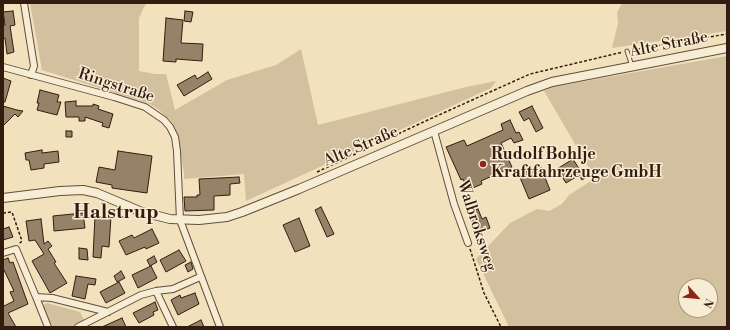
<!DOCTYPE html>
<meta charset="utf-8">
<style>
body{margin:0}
#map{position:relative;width:730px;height:330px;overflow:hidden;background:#f2e1bd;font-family:"Libre Bodoni",serif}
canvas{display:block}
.frame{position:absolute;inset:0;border:4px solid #331c0e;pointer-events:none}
.north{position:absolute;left:678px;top:278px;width:40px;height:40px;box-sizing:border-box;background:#f7ecd4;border:1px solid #a99985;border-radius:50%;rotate:117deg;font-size:11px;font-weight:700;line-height:16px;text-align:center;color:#331c0e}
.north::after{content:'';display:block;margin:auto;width:14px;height:18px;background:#8f2418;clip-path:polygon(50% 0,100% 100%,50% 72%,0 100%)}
</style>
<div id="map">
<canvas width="730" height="330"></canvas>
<div class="frame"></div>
<div class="north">N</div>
</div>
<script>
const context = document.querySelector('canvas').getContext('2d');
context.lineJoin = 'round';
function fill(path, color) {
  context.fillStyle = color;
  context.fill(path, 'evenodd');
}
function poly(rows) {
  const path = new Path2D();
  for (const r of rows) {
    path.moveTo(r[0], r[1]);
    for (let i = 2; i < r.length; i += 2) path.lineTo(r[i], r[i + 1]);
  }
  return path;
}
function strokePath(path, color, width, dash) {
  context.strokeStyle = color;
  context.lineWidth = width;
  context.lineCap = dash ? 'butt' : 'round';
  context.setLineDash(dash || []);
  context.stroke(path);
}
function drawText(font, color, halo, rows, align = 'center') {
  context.font = font + ' "Libre Bodoni",serif';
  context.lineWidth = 3;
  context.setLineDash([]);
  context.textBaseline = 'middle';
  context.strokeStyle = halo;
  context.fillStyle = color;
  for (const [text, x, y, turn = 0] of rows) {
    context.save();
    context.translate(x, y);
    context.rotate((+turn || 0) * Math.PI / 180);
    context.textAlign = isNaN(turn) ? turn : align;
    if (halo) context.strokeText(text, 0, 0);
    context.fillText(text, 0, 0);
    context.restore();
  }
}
const green = poly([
 [30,3,146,3,139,18,139,71,155,74,166,74,175,110,227,80,276,65,301,49,318,125,466,87,496,81,491,88,246,201,244,174,184,179,184,173,177,132,170,120,159,110,150,104,139,100,139,87,138,100,42,70],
 [622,3,727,3,727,31,612,48,618,23,617,13],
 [727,56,727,327,509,327,476,259,510,223,537,209,549,211,562,204,569,195,594,179,592,173,544,91,552,87],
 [686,286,710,286,710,310,686,310],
 [47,303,80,312,85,321,72,327,53,327,42,306]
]);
const building = poly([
 [13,11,15,25,10,26,14,52,7,54,5,38,3,39,3,25,5,25,3,12,13,11],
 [185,11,193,12,191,22,184,21,185,11],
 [166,18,183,20,181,43,203,44,202,61,176,59,176,62,163,61,166,18],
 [208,72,212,79,184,96,177,85,195,75,197,79,208,72],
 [3,78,11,81,5,102,3,102,3,78],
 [40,90,59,95,57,102,61,102,57,115,37,110,39,103,37,103,40,90],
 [76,101,76,106,93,106,93,104,99,106,98,109,113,114,109,128,102,126,103,123,85,117,85,121,79,121,79,117,66,117,65,102,76,101],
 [3,106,17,110,23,111,18,117,15,114,3,126,3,106],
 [532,106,543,128,536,132,529,118,524,121,519,112,532,106],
 [510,120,516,133,519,132,523,140,514,143,511,138,501,143,512,167,481,181,482,184,468,190,463,179,461,180,446,147,464,140,467,146,503,130,501,124,510,120],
 [66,131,72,131,72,137,66,137,66,131],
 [42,150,42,153,58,151,59,162,44,164,44,168,31,170,29,160,26,160,25,153,42,150],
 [118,151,152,156,147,193,112,188,112,185,96,182,99,167,115,170,118,151],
 [573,159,581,172,587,169,590,174,582,180,579,175,566,183,557,169,573,159],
 [540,165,550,190,529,199,519,175,540,165],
 [239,177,240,183,230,184,230,195,214,196,214,210,185,211,184,197,197,197,197,195,200,195,199,179,239,177],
 [321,207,334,234,327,237,315,210,321,207],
 [478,209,482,219,486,217,490,228,480,232,477,222,473,224,468,213,478,209],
 [83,213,85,228,54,231,53,216,83,213],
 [95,216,111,217,109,247,102,246,101,258,93,257,95,216],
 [299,218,310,246,295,252,283,225,299,218],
 [41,219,44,244,48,241,52,246,48,249,56,262,54,263,67,283,50,293,32,261,44,254,35,240,29,241,26,221,41,219],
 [9,227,13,237,3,240,3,229,9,227],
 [152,229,159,243,146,249,145,247,126,255,119,241,132,235,134,238,152,229],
 [79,248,87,249,88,260,79,259,79,248],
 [179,250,186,261,166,272,160,260,179,250],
 [154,256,157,262,150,266,147,260,154,256],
 [8,258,10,263,13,262,28,304,8,313,16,327,3,327,3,304,4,306,14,301,10,292,14,291,3,268,3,260,8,258],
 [191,262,193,269,188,272,185,265,191,262],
 [151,266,157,278,138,288,132,275,151,266],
 [121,271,125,278,117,282,114,276,121,271],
 [76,276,96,279,95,285,88,284,85,299,72,296,76,276],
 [119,282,125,293,106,303,100,292,119,282],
 [195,293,199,304,178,315,171,300,180,295,181,298,195,293],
 [155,302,158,310,153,312,154,315,139,323,133,313,155,302],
 [122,318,126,327,102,327,122,318],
 [201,320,204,327,187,327,201,320]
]);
const path = poly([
 [632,50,727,34],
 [317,172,430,119,530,74,623,52],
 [3,213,12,212,22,241,19,244],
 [470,249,484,293,501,327]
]);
const service = poly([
 [627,51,632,66]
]);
const minor = poly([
 [24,3,34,66,31,75],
 [3,67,114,97,145,107,164,120,170,127,175,137,177,151,180,220,220,327],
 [434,131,454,204,468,243],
 [3,253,16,249,36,297,52,298,108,312],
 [156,291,173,327],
 [36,297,48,327],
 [78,327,141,295,156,291,173,289,200,277]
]);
const tertiary = poly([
 [3,198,60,191,83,190,97,193,142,212,170,219,199,220,227,217,242,212,299,189,527,91,552,82,727,48]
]);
const markers = [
 [483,164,4,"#8f2418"]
];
const streetNames = [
 ["Alte Straße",669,45,-11],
 ["Ringstraße",116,86,18],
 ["Alte Straße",361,147,-23],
 ["Walbroksweg",476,226,72]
];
const poiNames = [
 ["Rudolf Bohlje",491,155],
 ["Kraftfahrzeuge GmbH",491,173]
];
const districtNames = [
 ["Halstrup",116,213]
];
fill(green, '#d2c09f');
fill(building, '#968269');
strokePath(building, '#331c0e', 1);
strokePath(service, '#634d3a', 5);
strokePath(minor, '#634d3a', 8);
strokePath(tertiary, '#634d3a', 10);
strokePath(path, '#331c0e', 1.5, [3, 2]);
strokePath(service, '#f7ecd4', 3);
strokePath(minor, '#f7ecd4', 6);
strokePath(tertiary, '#f7ecd4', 8);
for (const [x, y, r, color] of markers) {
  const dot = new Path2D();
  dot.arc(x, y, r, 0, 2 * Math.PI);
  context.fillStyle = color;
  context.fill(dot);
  strokePath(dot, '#f7ecd4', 1.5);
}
drawText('16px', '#331c0e', '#f7ecd4', streetNames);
drawText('bold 16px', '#331c0e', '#f7ecd4', poiNames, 'left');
drawText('bold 20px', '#331c0e', '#f7ecd4', districtNames);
</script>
